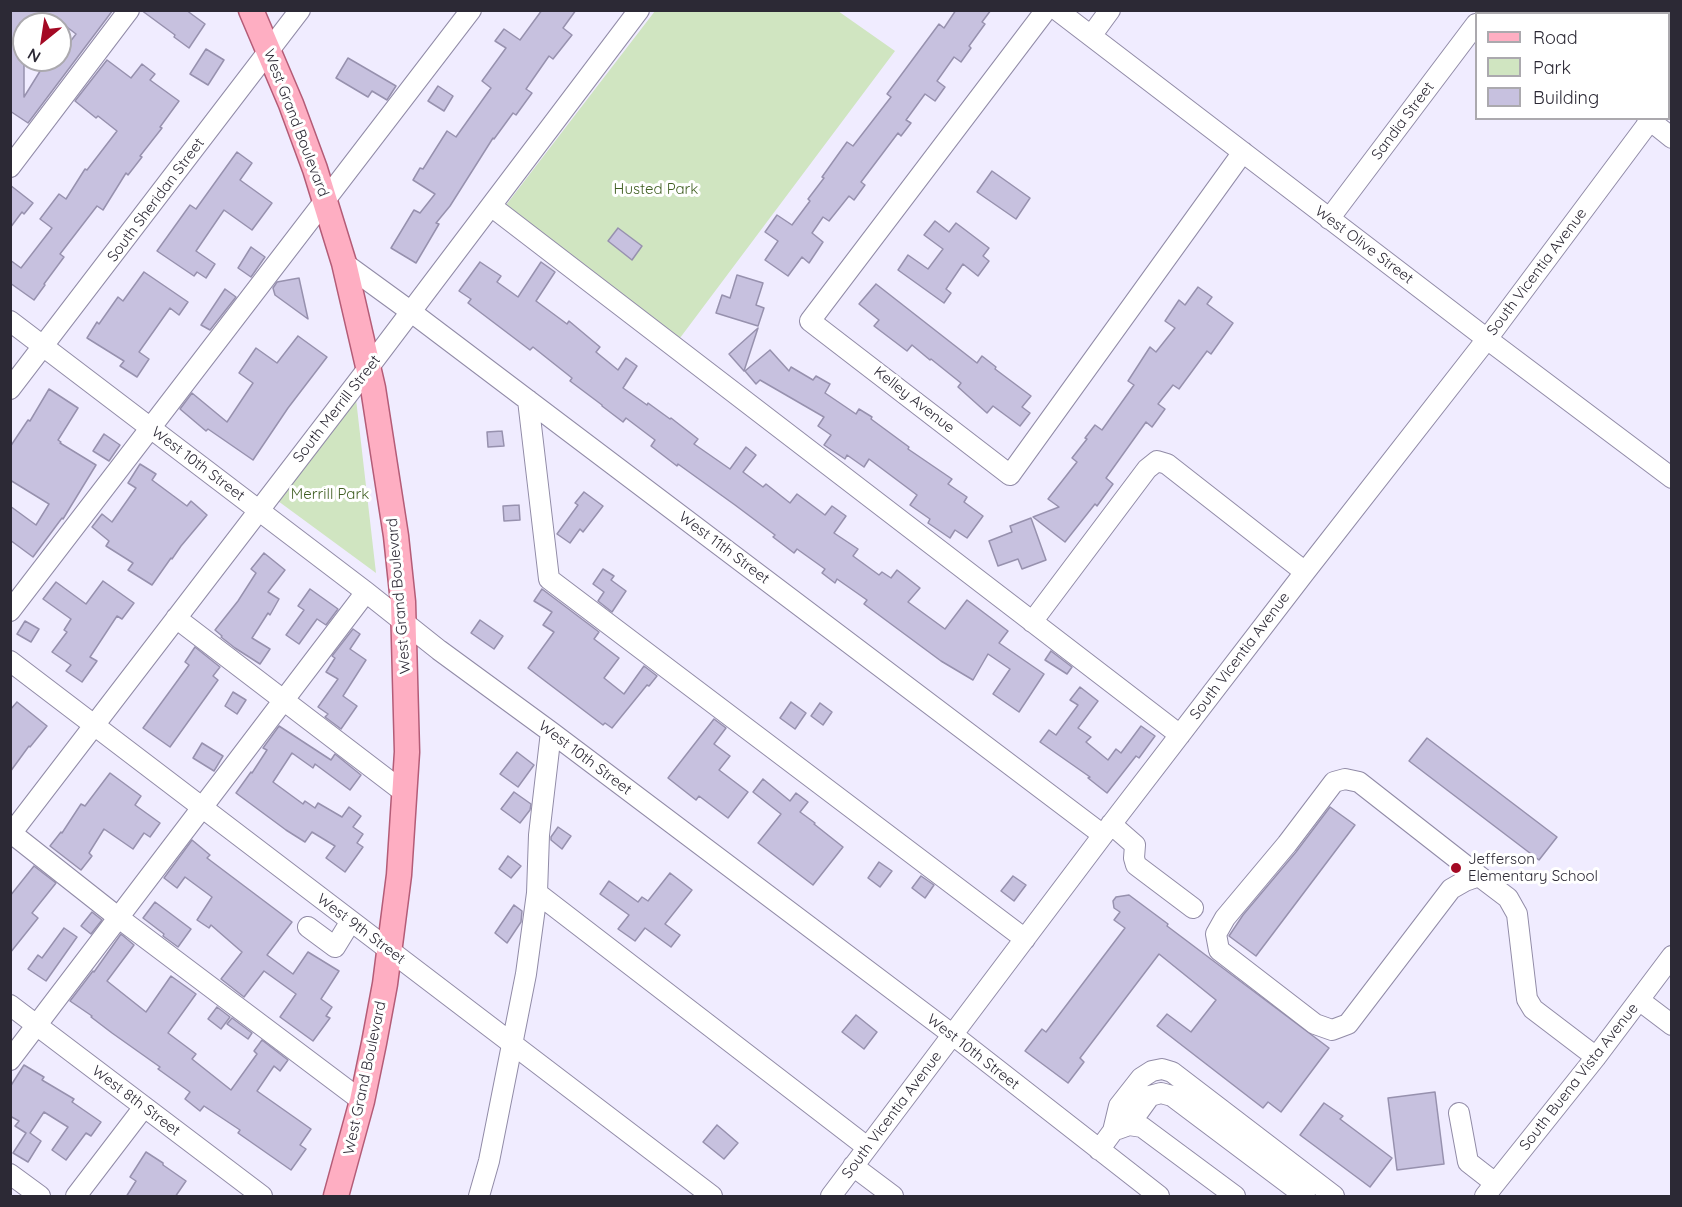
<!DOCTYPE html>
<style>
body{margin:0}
#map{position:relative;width:1682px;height:1207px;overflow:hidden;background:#f0ecff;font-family:Quicksand,sans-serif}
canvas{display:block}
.frame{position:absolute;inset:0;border:12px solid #2c2935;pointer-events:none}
.legend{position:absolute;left:1475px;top:12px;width:195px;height:108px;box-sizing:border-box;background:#fff;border:2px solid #aba9ae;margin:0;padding:8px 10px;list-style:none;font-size:18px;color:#2c2935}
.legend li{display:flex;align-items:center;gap:12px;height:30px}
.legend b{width:30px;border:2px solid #aba9ae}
.north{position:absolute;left:12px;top:12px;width:60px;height:60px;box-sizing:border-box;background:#fff;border:2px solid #aba9ae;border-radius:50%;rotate:210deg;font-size:16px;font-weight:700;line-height:24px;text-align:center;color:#2c2935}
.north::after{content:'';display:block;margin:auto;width:21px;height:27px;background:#a40924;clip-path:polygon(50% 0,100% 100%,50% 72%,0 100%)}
</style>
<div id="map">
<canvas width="1682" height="1207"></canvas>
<div class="frame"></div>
<ul class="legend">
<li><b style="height:8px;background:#feaec2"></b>Road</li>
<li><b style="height:16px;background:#d0e5c1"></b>Park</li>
<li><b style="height:16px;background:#c7c1df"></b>Building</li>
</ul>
<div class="north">N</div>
</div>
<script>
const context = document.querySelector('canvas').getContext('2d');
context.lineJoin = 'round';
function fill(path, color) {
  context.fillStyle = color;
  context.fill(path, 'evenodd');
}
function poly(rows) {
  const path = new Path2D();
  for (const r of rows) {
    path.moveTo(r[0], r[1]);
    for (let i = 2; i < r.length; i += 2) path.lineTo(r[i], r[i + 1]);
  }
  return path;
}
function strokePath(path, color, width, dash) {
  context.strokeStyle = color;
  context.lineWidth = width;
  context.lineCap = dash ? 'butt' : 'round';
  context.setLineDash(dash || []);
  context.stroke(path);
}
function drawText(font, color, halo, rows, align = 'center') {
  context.font = font + ' Quicksand,sans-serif';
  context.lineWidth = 6;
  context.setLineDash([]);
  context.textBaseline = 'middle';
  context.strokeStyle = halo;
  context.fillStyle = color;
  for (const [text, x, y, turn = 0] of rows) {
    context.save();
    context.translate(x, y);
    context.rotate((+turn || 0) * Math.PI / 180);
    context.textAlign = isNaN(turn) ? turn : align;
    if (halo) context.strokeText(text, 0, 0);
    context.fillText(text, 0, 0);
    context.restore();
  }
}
const green = poly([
 [655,11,838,11,895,51,671,350,496,218],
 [356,399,376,573,278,501]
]);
const building = poly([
 [10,10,113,10,28,123,10,111,10,10],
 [24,24,63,24,76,34,60,55,60,60,47,60,24,97,24,24],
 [141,10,186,10,205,24,189,48,174,37,175,35,141,10],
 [542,10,576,10,563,28,572,35,553,59,549,56,526,89,532,93,516,115,513,113,494,139,493,138,450,206,436,223,439,224,416,263,391,248,414,210,420,213,435,194,413,180,420,168,423,169,447,131,456,137,491,88,482,81,506,48,495,41,504,29,520,40,542,10],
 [956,10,991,10,982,22,985,24,969,46,971,48,961,62,954,57,937,81,945,87,935,101,925,94,906,120,911,123,901,136,898,133,861,182,865,185,854,200,849,196,829,221,823,217,812,233,823,242,809,263,802,257,788,276,765,260,778,241,765,232,777,215,792,225,810,201,808,199,824,178,822,177,847,142,853,146,891,97,887,94,939,24,944,28,956,10],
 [206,49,224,60,208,85,190,74,206,49],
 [348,58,396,86,387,100,372,91,368,97,336,78,348,58],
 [107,60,131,78,142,64,155,74,150,80,179,101,160,127,162,128,140,156,142,157,128,175,126,173,103,210,97,206,60,254,64,257,44,284,45,285,34,300,10,283,10,260,21,268,52,228,40,219,59,194,66,199,85,169,87,170,117,131,98,116,96,118,75,101,107,60],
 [438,86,453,96,444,111,428,101,438,86],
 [237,152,252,163,240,180,272,203,252,230,224,210,196,251,215,264,206,278,197,272,194,276,157,251,190,205,196,209,237,152],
 [992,171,1030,198,1016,219,977,192,992,171],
 [10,185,33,203,24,214,22,212,10,228,10,185],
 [935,221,949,232,956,223,989,248,983,256,989,261,978,276,963,264,946,289,951,293,944,303,898,270,908,255,928,269,943,249,924,235,935,221],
 [618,228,642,246,632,260,608,241,618,228],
 [251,247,265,257,251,277,238,268,251,247],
 [480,262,501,276,497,282,518,297,541,262,555,272,536,301,567,324,569,321,600,347,596,352,618,370,626,358,637,366,623,388,647,405,648,403,670,419,671,418,698,439,694,444,730,469,746,447,756,455,743,472,763,487,766,484,790,503,797,494,825,515,832,506,846,516,834,533,858,549,853,556,879,575,882,572,891,578,897,570,920,588,908,602,945,629,967,600,1008,631,999,643,1044,674,1019,712,993,694,1010,669,988,654,973,680,941,661,864,604,867,600,837,579,835,583,822,573,825,569,797,549,794,553,773,537,775,535,735,505,678,464,677,466,651,446,655,440,626,418,623,422,602,406,602,405,570,381,572,378,533,347,530,350,468,303,471,299,459,291,480,262],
 [144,272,188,302,179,315,170,308,139,352,149,359,137,377,120,366,124,361,87,338,97,322,99,324,118,297,123,301,144,272],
 [737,275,763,283,756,305,764,308,758,326,716,313,722,295,730,298,737,275],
 [299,278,308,319,275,295,273,288,277,282,299,278],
 [876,284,977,363,982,356,996,367,995,369,1031,396,1022,407,1030,413,1020,426,993,406,987,413,958,387,961,383,931,359,930,360,912,345,907,351,874,326,879,320,859,304,876,284],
 [1198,287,1212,297,1207,304,1233,323,1211,354,1207,351,1179,389,1173,385,1158,404,1165,409,1152,427,1146,422,1106,478,1113,484,1097,506,1095,504,1065,542,1033,517,1059,507,1048,499,1077,462,1072,458,1087,439,1085,438,1095,425,1102,430,1134,385,1128,381,1150,347,1156,352,1175,328,1165,321,1179,300,1185,305,1198,287],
 [225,289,236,297,210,330,201,325,225,289],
 [758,328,744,371,729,354,758,328],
 [298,336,327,357,288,408,253,460,208,429,206,431,180,409,192,393,227,422,253,383,239,373,256,348,277,363,298,336],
 [770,350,789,371,791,367,813,380,816,376,830,384,825,393,856,414,859,409,872,417,871,419,909,447,908,449,952,479,948,484,967,497,964,502,983,516,967,538,955,530,950,538,928,523,930,519,910,505,917,495,869,459,864,467,847,455,845,459,824,445,831,435,818,426,824,417,760,380,756,384,745,371,770,350],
 [49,389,78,408,58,440,61,442,60,443,96,465,63,519,62,518,33,557,10,540,10,506,36,525,49,504,10,480,10,447,28,420,30,421,49,389],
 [502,431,504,446,488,447,487,432,502,431],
 [104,434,120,445,109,461,93,451,104,434],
 [140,464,156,474,152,480,187,506,191,501,207,515,181,546,172,559,171,558,152,585,128,570,133,563,106,546,109,541,92,527,102,514,112,522,136,488,128,483,140,464],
 [584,492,603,506,583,532,580,529,570,543,557,534,578,505,575,503,584,492],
 [519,505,520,520,504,521,503,506,519,505],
 [1031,518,1046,560,1022,569,1018,559,998,566,989,541,1012,532,1010,526,1031,518],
 [264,553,285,570,268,592,279,599,270,615,268,613,252,638,270,649,260,664,235,648,221,637,222,636,215,630,238,601,256,573,251,569,264,553],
 [603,569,614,576,611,580,626,591,612,612,598,601,604,592,593,584,603,569],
 [103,581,134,603,122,619,117,616,90,657,97,661,82,682,66,671,71,665,52,652,67,632,64,630,71,619,43,599,56,582,86,604,103,581],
 [310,589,338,609,326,625,317,619,299,644,286,635,304,610,298,606,310,589],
 [542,589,599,632,594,639,619,658,604,678,624,694,644,666,657,676,649,686,647,685,612,728,605,723,603,725,528,668,554,632,543,625,552,612,534,601,542,589],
 [480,620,503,636,494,649,471,633,480,620],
 [25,621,39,629,31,642,17,634,25,621],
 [353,629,360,634,350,649,366,660,343,696,357,706,341,729,325,717,328,714,318,707,338,679,326,672,335,658,332,656,353,629],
 [195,647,220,667,213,676,218,680,170,747,143,728,189,665,185,662,195,647],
 [1051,651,1072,667,1067,674,1045,660,1051,651],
 [1080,687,1098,701,1078,728,1091,737,1086,742,1108,760,1116,749,1121,753,1141,726,1155,736,1139,758,1136,756,1107,793,1088,778,1090,777,1040,742,1049,730,1056,735,1078,705,1070,700,1080,687],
 [233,692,246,700,237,714,225,706,233,692],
 [17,702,47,726,30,747,29,746,10,772,10,710,17,702],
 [791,702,806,713,795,729,780,718,791,702],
 [820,703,832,712,823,725,811,716,820,703],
 [714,719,726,728,714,744,730,756,719,770,748,792,728,818,699,796,696,800,668,778,714,719],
 [279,726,331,760,335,754,361,775,350,790,315,764,313,768,292,753,273,782,303,804,305,801,315,808,318,803,342,817,349,807,361,816,353,827,363,834,357,843,363,847,345,872,326,858,335,846,312,832,305,842,286,830,236,793,251,772,252,773,267,750,263,748,279,726],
 [1427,738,1557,837,1539,860,1409,761,1427,738],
 [202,743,223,756,214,771,193,758,202,743],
 [517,752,534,765,518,787,500,774,517,752],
 [110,773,141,796,135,805,160,823,150,837,144,833,133,849,104,829,89,853,92,856,81,870,50,846,61,832,62,833,81,804,85,806,110,773],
 [763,779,790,801,796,793,808,802,800,812,815,823,814,824,843,847,813,885,758,843,781,814,753,792,763,779],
 [514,792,531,804,530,810,520,823,501,809,514,792],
 [1330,807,1355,825,1256,956,1229,936,1243,915,1296,852,1330,807],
 [558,827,571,836,562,849,551,840,551,837,558,827],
 [192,840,210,855,207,858,292,922,267,955,293,974,308,952,339,971,321,999,332,1007,326,1016,330,1018,313,1041,280,1017,296,994,264,971,244,997,221,979,242,952,211,925,209,928,197,920,212,897,185,877,177,888,164,878,192,840],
 [508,856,521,866,511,878,499,869,508,856],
 [879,862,892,871,880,887,868,878,879,862],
 [34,866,56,883,32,913,38,918,10,953,10,896,34,866],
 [670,873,692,890,665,924,680,935,671,947,645,928,635,941,618,929,629,915,600,894,609,881,638,902,642,897,648,901,670,873],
 [921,876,934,885,925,898,912,888,921,876],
 [1013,876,1026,885,1014,901,1001,891,1013,876],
 [1129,895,1168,924,1167,926,1329,1048,1281,1112,1268,1102,1263,1108,1157,1026,1167,1014,1191,1032,1216,1000,1159,954,1080,1058,1084,1062,1068,1083,1025,1051,1042,1029,1046,1032,1125,928,1114,920,1120,912,1114,908,1113,901,1116,897,1129,895],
 [155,902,191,929,178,947,163,936,164,934,143,918,155,902],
 [514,905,522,911,521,922,507,943,495,933,514,905],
 [92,912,102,920,91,934,81,926,92,912],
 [64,928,77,937,46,981,28,969,38,955,42,958,64,928],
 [121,934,134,945,107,981,146,1012,171,976,196,994,168,1033,196,1054,192,1059,231,1090,257,1054,254,1051,262,1040,288,1060,280,1071,274,1066,257,1091,311,1129,300,1145,306,1149,291,1170,238,1133,240,1130,204,1106,200,1111,185,1099,190,1092,158,1069,160,1067,112,1033,91,1017,92,1016,70,1001,93,971,94,972,121,934],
 [217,1007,230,1017,221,1029,208,1019,217,1007],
 [856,1015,877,1032,864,1049,842,1032,856,1015],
 [232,1018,252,1033,248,1039,227,1024,232,1018],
 [24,1065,44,1077,42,1080,74,1099,72,1102,101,1122,91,1136,86,1133,66,1160,52,1150,68,1127,44,1112,30,1133,41,1141,28,1162,13,1153,26,1133,15,1126,19,1121,10,1116,10,1087,24,1065],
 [1435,1092,1444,1164,1397,1170,1388,1098,1435,1092],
 [1324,1103,1343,1116,1340,1119,1392,1158,1370,1187,1300,1135,1324,1103],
 [717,1125,738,1143,724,1159,703,1142,717,1125],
 [146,1152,163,1163,163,1165,186,1181,175,1197,126,1197,136,1181,130,1177,146,1152]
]);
const minor = poly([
 [1046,10,810,321,1010,475,1243,152],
 [1057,10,1487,339,1672,478],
 [1509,10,1513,14],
 [1091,36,1110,10],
 [1668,96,1672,92],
 [1647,118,1672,138],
 [10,167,129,10],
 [491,206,1180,735],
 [1329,219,1476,24],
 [344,263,410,311,1103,835],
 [10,321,366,592,439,650,551,732,953,1035,1159,1196],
 [10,389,300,10],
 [528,400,549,579,1025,939],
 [10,611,471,10],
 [176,618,405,793],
 [1032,622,1147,469,1157,461,1167,464,1305,572],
 [10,661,712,1196],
 [1111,824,1135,845,1134,858,1136,865,1193,908],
 [10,832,119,918,362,1101],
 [10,835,369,367,639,10],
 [1479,876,1359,782,1345,779,1334,782,1287,844,1225,918,1216,934,1219,950,1315,1024,1332,1030,1348,1024,1451,889,1465,881,1479,876,1508,898,1517,914,1527,999,1533,1009,1596,1057],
 [537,893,867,1147],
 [308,927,335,947,351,921],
 [1639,1000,1672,1025],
 [10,1005,262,1196],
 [10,1060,366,592],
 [1459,1113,1468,1162,1495,1183],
 [1129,1125,1150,1096,1161,1093,1172,1096,1305,1196],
 [1118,1129,1129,1125,1142,1127,1235,1196],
 [1099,1150,1113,1131,1119,1106,1141,1078,1152,1071,1162,1069,1172,1072,1334,1196],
 [853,1166,893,1196],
 [10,1174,40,1196],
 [76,1196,144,1107],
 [479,1196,489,1161,526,974,537,893,539,835,551,732],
 [831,1196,1103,835,1305,572,1487,339,1652,118],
 [1485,1196,1596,1057,1672,956]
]);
const major = poly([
 [251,10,291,104,315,169,344,263,373,388,396,536,403,602,407,752,399,875,385,984,374,1043,362,1101,336,1196]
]);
const markers = [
 [1456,868,6,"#a40924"]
];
const streetNames = [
 ["Sandia Street",1403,121,-53],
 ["West Grand Boulevard",296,123,69],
 ["South Sheridan Street",156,200,-53],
 ["West Olive Street",1364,245,37],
 ["South Vicentia Avenue",1537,272,-53],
 ["Kelley Avenue",914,400,38],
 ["South Merrill Street",337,409,-52],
 ["West 10th Street",198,464,37],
 ["West 11th Street",724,548,37],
 ["West Grand Boulevard",399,596,-95],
 ["South Vicentia Avenue",1240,656,-53],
 ["West 10th Street",585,758,37],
 ["West 9th Street",361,929,37],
 ["West 10th Street",973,1052,38],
 ["South Buena Vista Avenue",1579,1077,-52],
 ["West Grand Boulevard",365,1078,-78],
 ["West 8th Street",136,1101,37],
 ["South Vicentia Avenue",892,1115,-53]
];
const parkNames = [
 ["Husted Park",656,189],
 ["Merrill Park",330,494]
];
const poiNames = [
 ["Jefferson",1468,859],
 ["Elementary School",1468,876]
];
fill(green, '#d0e5c1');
fill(building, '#c7c1df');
strokePath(building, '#9791ae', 1.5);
strokePath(minor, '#918ba7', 22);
strokePath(major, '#b45c77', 27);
strokePath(minor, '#fff', 20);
strokePath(major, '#feaec2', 24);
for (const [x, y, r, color] of markers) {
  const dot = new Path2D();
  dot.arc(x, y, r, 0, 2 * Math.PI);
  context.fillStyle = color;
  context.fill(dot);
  strokePath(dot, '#fff', 2);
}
drawText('15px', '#2c2935', '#fff', streetNames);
drawText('15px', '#3f5e21', '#fff', parkNames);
drawText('15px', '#2c2935', '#fff', poiNames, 'left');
</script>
